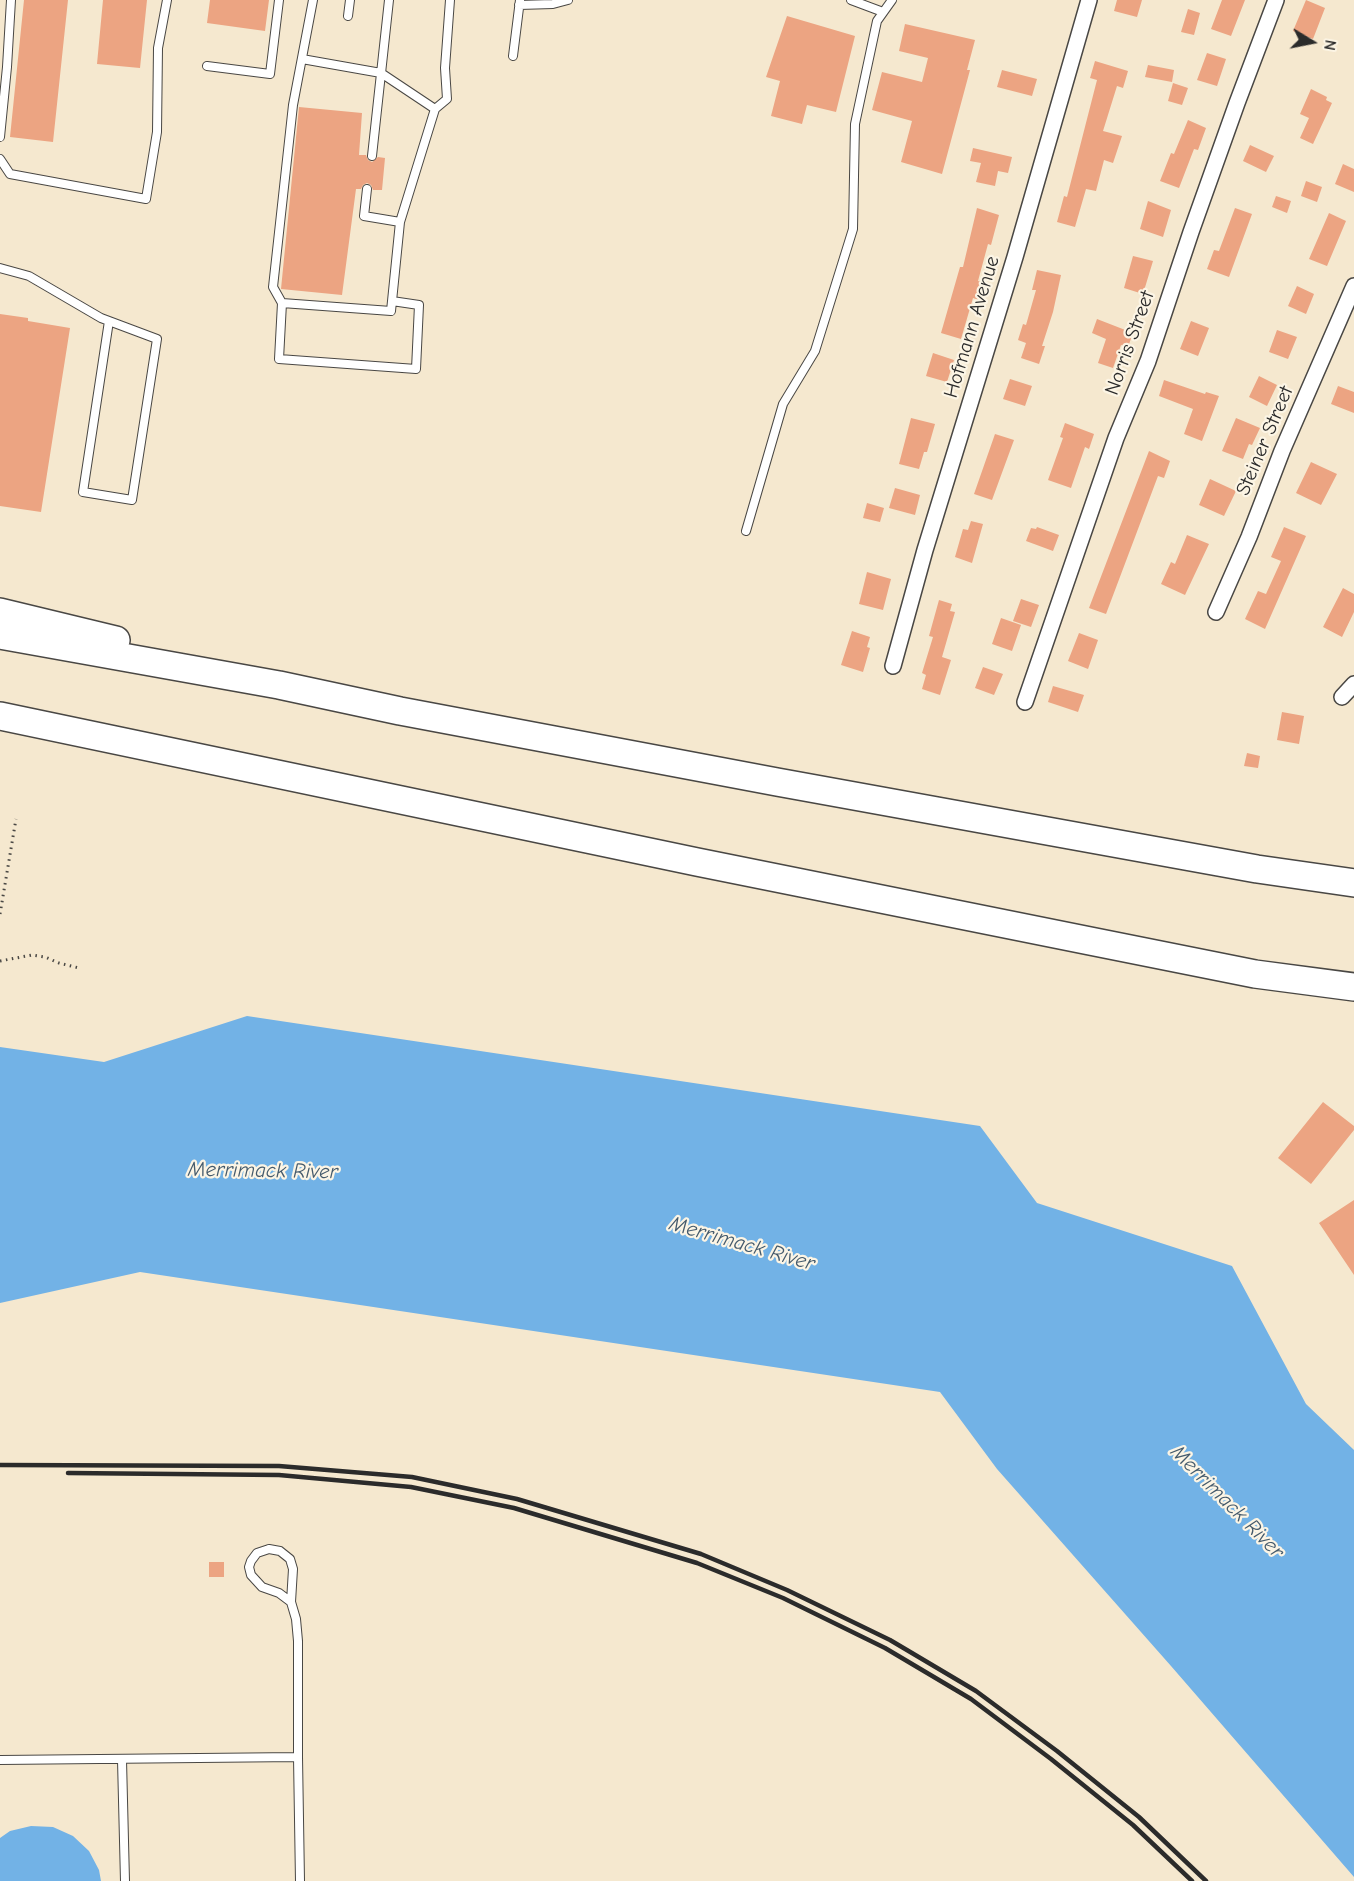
<!DOCTYPE html>
<style>
body{margin:0}
#map{position:relative;width:1354px;height:1881px;overflow:hidden;background:#f5e8cf;font-family:"Comic Neue",sans-serif}
canvas{display:block}
.north{position:absolute;left:1282px;top:12px;width:60px;height:60px;-webkit-text-stroke:4px #fcf5e5;paint-order:stroke;rotate:100deg;font-size:16px;font-weight:700;line-height:24px;text-align:center;color:#2b2b2b}
.north::after{content:'';display:block;margin:auto;width:21px;height:27px;background:#2b2b2b;clip-path:polygon(50% 0,100% 100%,50% 72%,0 100%)}
</style>
<div id="map">
<canvas width="1354" height="1881"></canvas>
<div class="north">N</div>
</div>
<script>
const context = document.querySelector('canvas').getContext('2d');
context.lineJoin = 'round';
function fill(path, color) {
  context.fillStyle = color;
  context.fill(path, 'evenodd');
}
function poly(rows) {
  const path = new Path2D();
  for (const r of rows) {
    path.moveTo(r[0], r[1]);
    for (let i = 2; i < r.length; i += 2) path.lineTo(r[i], r[i + 1]);
  }
  return path;
}
function strokePath(path, color, width, dash) {
  context.strokeStyle = color;
  context.lineWidth = width;
  context.lineCap = dash ? 'butt' : 'round';
  context.setLineDash(dash || []);
  context.stroke(path);
}
function drawText(font, color, halo, rows, align = 'center') {
  context.font = font + ' "Comic Neue",sans-serif';
  context.lineWidth = 4.5;
  context.setLineDash([]);
  context.textBaseline = 'middle';
  context.strokeStyle = halo;
  context.fillStyle = color;
  for (const [text, x, y, turn = 0] of rows) {
    context.save();
    context.translate(x, y);
    context.rotate((+turn || 0) * Math.PI / 180);
    context.textAlign = isNaN(turn) ? turn : align;
    if (halo) context.strokeText(text, 0, 0);
    context.fillText(text, 0, 0);
    context.restore();
  }
}
const water = poly([
 [247,1016,980,1126,1037,1203,1232,1266,1306,1404,1354,1450,1354,1877,1171,1666,997,1469,940,1392,140,1272,0,1303,0,1047,104,1062],
 [31,1826,53,1827,73,1836,89,1851,99,1870,101,1881,0,1881,0,1838,10,1831]
]);
const building = poly([
 [24,0,68,0,53,142,10,137],
 [103,0,147,0,140,68,97,64],
 [210,0,269,0,265,31,207,23],
 [1117,0,1142,0,1137,17,1114,11],
 [1222,0,1245,0,1231,36,1211,29],
 [1306,0,1325,8,1313,39,1293,31],
 [1188,9,1200,13,1194,35,1181,32],
 [787,16,855,36,836,112,807,105,802,124,771,116,780,81,766,77],
 [905,24,975,40,967,70,970,70,942,174,901,162,912,121,872,110,882,72,922,82,928,58,899,51],
 [1207,53,1226,59,1217,86,1197,80],
 [1095,61,1128,71,1123,88,1117,86,1103,131,1122,136,1113,163,1104,160,1096,191,1086,189,1075,227,1057,222,1064,196,1067,197,1097,80,1090,78],
 [1148,65,1174,70,1172,82,1145,77],
 [1002,70,1037,79,1032,96,997,87],
 [1173,83,1188,88,1182,105,1168,101],
 [1311,89,1327,97,1326,100,1332,103,1313,144,1300,138,1309,118,1300,114],
 [299,107,362,113,359,155,366,155,368,160,372,162,378,157,385,158,382,190,373,190,371,185,367,183,363,185,361,189,356,189,342,295,281,289],
 [1188,120,1206,128,1198,150,1194,149,1179,188,1160,181,1171,153,1174,154],
 [1250,145,1274,156,1266,172,1243,161],
 [973,148,1012,157,1008,173,998,171,995,186,976,182,981,163,970,161],
 [1343,164,1354,169,1354,192,1335,184],
 [1306,181,1322,187,1317,202,1301,196],
 [1276,196,1291,201,1287,213,1272,207],
 [1148,201,1171,210,1163,237,1140,229],
 [977,208,999,215,991,245,988,244,978,281,982,282,981,285,983,286,979,300,973,298,961,339,941,333,960,267,963,267],
 [1235,208,1252,214,1229,277,1207,269,1214,250,1219,251],
 [1329,213,1346,221,1327,266,1309,259],
 [1133,256,1153,261,1143,294,1124,288],
 [1037,270,1061,275,1053,312,1042,346,1045,346,1039,364,1021,358,1026,343,1018,340,1023,324,1026,325,1036,290,1032,290],
 [1297,286,1314,294,1306,314,1288,306],
 [0,314,28,318,28,321,70,328,41,512,0,506],
 [1097,319,1133,333,1128,347,1121,345,1113,368,1098,363,1106,339,1092,333],
 [1191,321,1209,328,1198,356,1180,349],
 [1277,330,1297,337,1288,359,1269,352],
 [933,353,954,360,947,382,926,376],
 [1259,376,1277,385,1267,406,1249,397],
 [1010,379,1032,386,1025,406,1003,399],
 [1164,380,1205,394,1206,392,1219,396,1202,441,1184,434,1193,409,1159,396],
 [1338,386,1354,392,1354,413,1331,404],
 [911,418,935,424,927,452,924,452,919,469,899,464],
 [1236,418,1260,428,1252,445,1249,444,1243,459,1222,451],
 [1065,423,1094,434,1089,449,1085,447,1071,488,1048,480,1063,438,1060,437],
 [995,434,1014,440,992,500,974,494],
 [1149,451,1170,461,1164,478,1158,476,1106,614,1089,608],
 [1311,462,1337,474,1321,505,1296,493],
 [1210,479,1236,491,1224,516,1199,505],
 [895,488,920,495,915,515,889,508],
 [867,503,884,508,880,522,863,518],
 [971,521,983,524,972,563,955,557,963,529,968,530],
 [1037,527,1059,535,1053,551,1026,541,1031,528,1036,529],
 [1284,527,1306,536,1265,629,1245,619,1258,591,1266,594,1281,561,1271,557],
 [1187,535,1209,544,1185,595,1161,584,1171,562,1175,564],
 [867,572,891,579,883,610,859,604],
 [1343,588,1354,594,1354,612,1342,637,1323,627],
 [1021,599,1039,605,1031,627,1013,621],
 [939,600,952,604,950,611,955,612,942,657,951,660,940,695,922,689,926,675,922,673,933,637,929,636],
 [1001,618,1021,625,1012,651,992,644],
 [852,631,870,637,867,647,870,648,863,672,841,665],
 [1079,633,1098,640,1088,669,1068,661],
 [983,667,1003,674,994,695,975,688],
 [1053,686,1084,695,1078,712,1048,702],
 [1282,712,1304,716,1299,744,1277,740],
 [1247,753,1260,756,1258,768,1244,766],
 [1323,1102,1354,1126,1354,1130,1311,1184,1278,1158],
 [1354,1200,1354,1275,1319,1223],
 [209,1562,224,1562,224,1577,209,1577]
]);
const path = poly([
 [0,914,16,819],
 [0,961,32,955,45,957,59,963,79,968]
]);
const service = poly([
 [313,0,293,105,273,287,282,303,391,311,400,222,435,109],
 [851,0,883,12],
 [519,5,553,4,568,0],
 [348,16,350,0],
 [513,56,520,0],
 [302,59,381,73,435,109,447,99,445,68,450,0],
 [207,66,270,74,279,0],
 [0,137,7,67,11,0],
 [372,156,389,0],
 [0,159,10,174,146,199,157,132,158,48,167,0],
 [367,189,364,216,400,222],
 [0,268,29,276,101,318,157,339,132,500,83,492,109,321],
 [282,303,279,359,416,369,419,305,392,301],
 [746,531,783,404,815,351,853,229,855,124,877,21,892,0],
 [269,1549,280,1551,290,1559,293,1569,291,1602,279,1593,262,1587,251,1575,249,1567,251,1561,257,1553,269,1549],
 [291,1602,296,1619,298,1641,298,1757],
 [0,1760,298,1757,300,1881],
 [122,1760,125,1881]
]);
const minor = poly([
 [1216,612,1249,537,1282,451,1354,286],
 [893,666,925,550,1015,257,1089,0],
 [1342,697,1354,684],
 [1025,702,1116,438,1148,361,1191,232,1237,103,1276,0]
]);
const motorway = poly([
 [0,612,116,640],
 [0,635,279,685,400,711,777,782,1257,869,1354,883],
 [0,716,697,862,1090,941,1255,974,1354,987]
]);
const rail = poly([
 [0,1465,279,1466,412,1477,517,1499,701,1554,787,1590,890,1640,976,1691,1057,1751,1139,1817,1206,1881],
 [68,1473,279,1475,411,1487,514,1508,697,1563,783,1598,885,1648,971,1699,1051,1759,1133,1825,1192,1881]
]);
const streetNames = [
 ["Hofmann Avenue",972,327,-73],
 ["Norris Street",1130,343,-70],
 ["Steiner Street",1265,441,-67]
];
const waterNames = [
 ["Merrimack River",263,1171,1],
 ["Merrimack River",742,1244,16],
 ["Merrimack River",1227,1502,45]
];
fill(water, '#72b2e6');
fill(building, '#eca482');
strokePath(service, '#494744', 10);
strokePath(minor, '#494744', 18);
strokePath(motorway, '#494744', 30);
strokePath(path, '#494744', 3, [1.5, 4.5]);
strokePath(service, '#fff', 8);
strokePath(minor, '#fff', 15);
strokePath(motorway, '#fff', 27);
strokePath(rail, '#2b2b2b', 4.5);
drawText('20px', '#2b2b2b', '#fcf5e5', streetNames);
drawText('italic 21px', '#445a6c', '#fcf5e5', waterNames);
</script>
